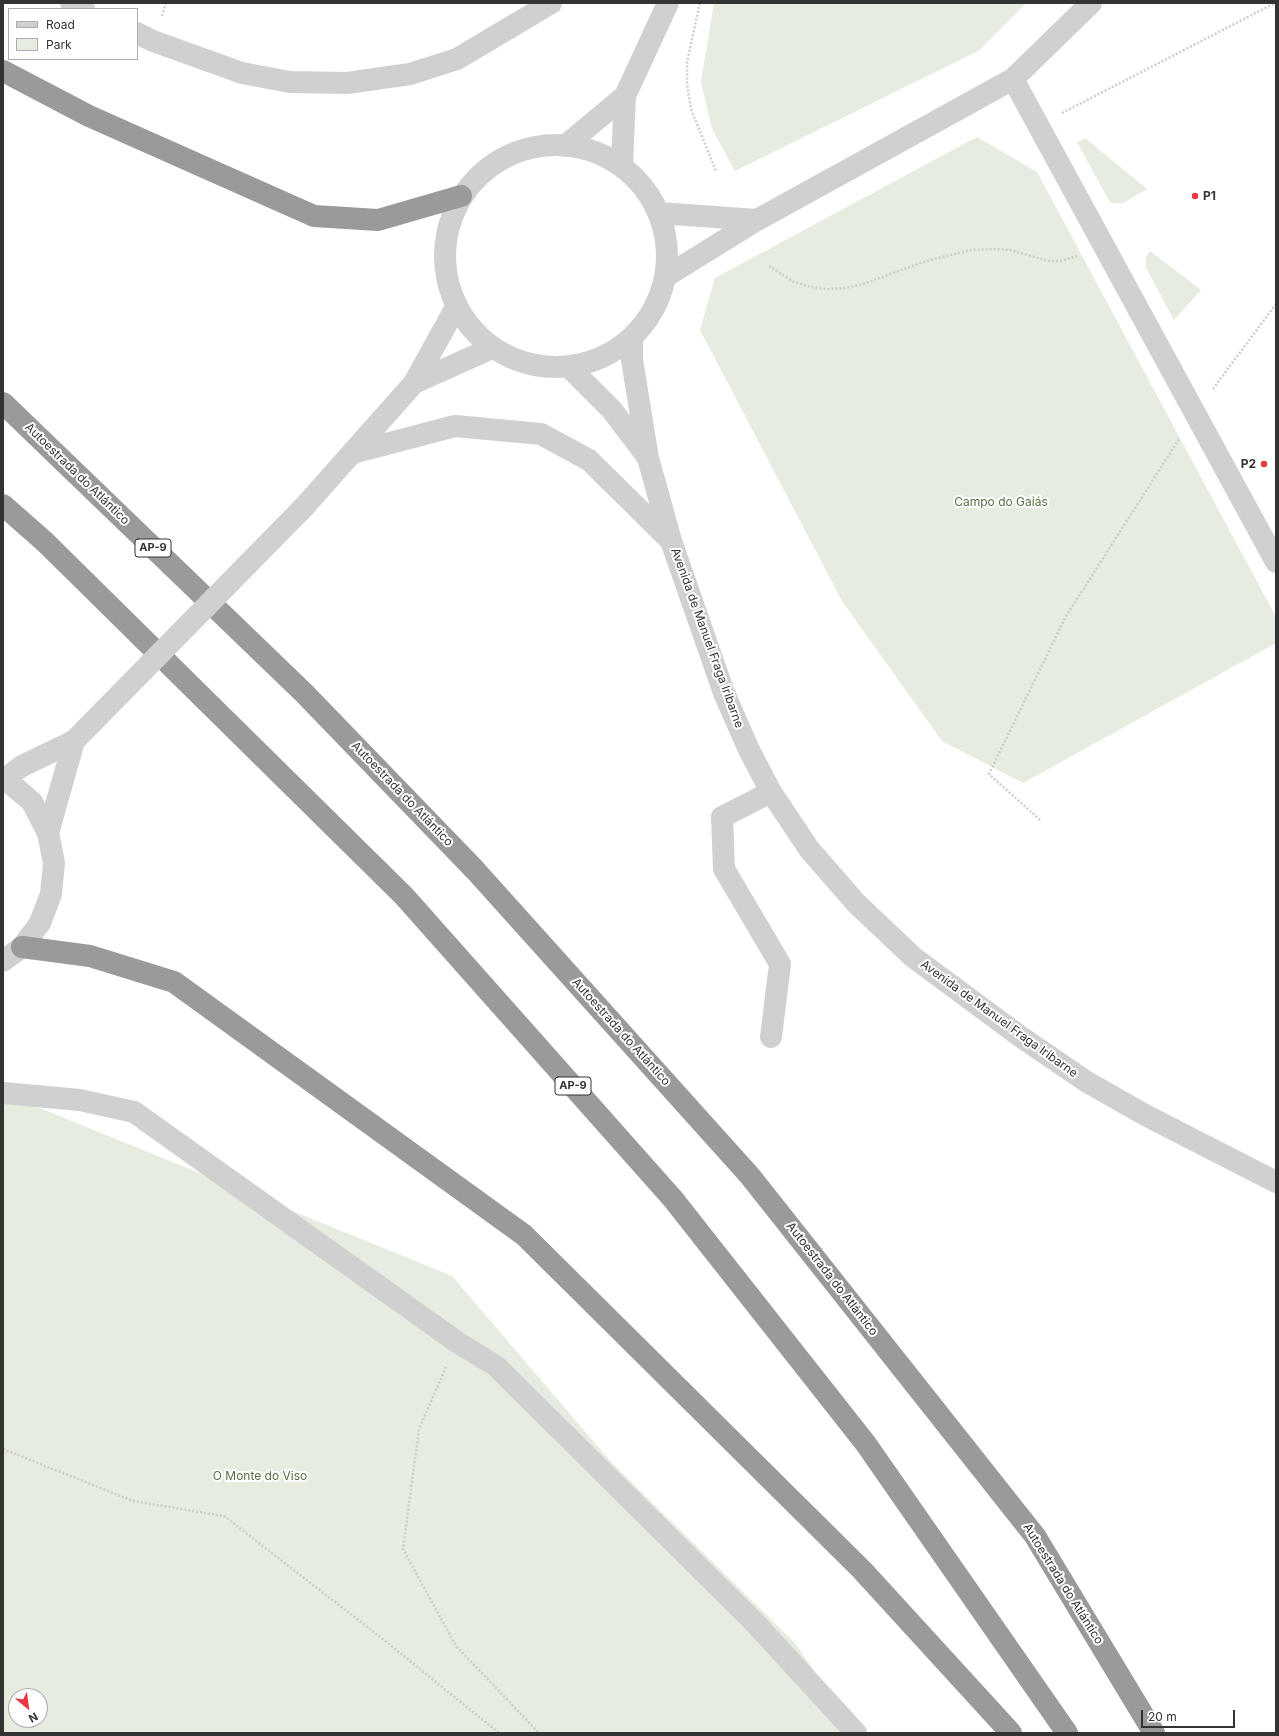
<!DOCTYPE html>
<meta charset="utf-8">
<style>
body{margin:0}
#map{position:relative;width:1279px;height:1736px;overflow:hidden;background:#fff;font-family:Inter,sans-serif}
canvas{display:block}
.frame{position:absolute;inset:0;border:4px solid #333;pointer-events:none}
.legend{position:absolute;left:8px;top:8px;width:130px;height:52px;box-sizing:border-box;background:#fff;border:1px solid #adadad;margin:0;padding:5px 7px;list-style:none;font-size:12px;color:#333}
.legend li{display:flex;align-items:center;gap:8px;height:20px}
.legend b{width:20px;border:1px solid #adadad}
.north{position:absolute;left:8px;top:1688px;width:40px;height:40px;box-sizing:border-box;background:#fff;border:1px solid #adadad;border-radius:50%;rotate:151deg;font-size:11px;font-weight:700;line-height:16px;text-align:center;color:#333}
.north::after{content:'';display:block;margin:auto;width:14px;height:18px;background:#e63946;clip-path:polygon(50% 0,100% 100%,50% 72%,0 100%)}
.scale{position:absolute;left:1141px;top:1710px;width:94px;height:18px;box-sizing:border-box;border:2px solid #333;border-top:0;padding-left:5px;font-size:12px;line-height:14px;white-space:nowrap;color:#333;-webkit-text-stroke:3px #fff;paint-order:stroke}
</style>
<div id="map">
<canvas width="1279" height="1736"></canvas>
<div class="frame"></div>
<ul class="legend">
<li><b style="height:5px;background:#d0d0d0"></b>Road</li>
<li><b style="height:11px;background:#e6ecdf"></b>Park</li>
</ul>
<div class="north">N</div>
<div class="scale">20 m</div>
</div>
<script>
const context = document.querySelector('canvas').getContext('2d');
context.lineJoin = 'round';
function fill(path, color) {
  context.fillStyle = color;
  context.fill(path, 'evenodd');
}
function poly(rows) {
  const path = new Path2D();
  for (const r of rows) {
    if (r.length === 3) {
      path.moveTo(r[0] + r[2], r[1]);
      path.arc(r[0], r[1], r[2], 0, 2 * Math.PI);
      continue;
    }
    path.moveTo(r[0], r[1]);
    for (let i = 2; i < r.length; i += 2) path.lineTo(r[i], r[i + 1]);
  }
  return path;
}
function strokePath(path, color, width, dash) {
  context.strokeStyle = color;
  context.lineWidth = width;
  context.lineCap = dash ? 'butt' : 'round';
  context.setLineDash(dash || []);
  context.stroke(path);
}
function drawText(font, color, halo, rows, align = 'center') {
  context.font = font + ' Inter,sans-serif';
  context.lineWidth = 4;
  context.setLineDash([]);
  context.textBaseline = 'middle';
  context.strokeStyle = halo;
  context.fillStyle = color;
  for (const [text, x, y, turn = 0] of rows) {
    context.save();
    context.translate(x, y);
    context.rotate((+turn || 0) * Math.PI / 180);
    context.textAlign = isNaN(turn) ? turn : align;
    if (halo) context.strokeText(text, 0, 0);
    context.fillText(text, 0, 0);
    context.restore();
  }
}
const green = poly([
 [714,3,1026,3,978,51,735,171,712,129,701,82],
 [977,137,1037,172,1276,617,1276,643,1023,783,942,741,842,601,700,330,715,278],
 [1085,138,1147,189,1123,203,1112,203,1108,199,1077,142],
 [1150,251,1201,290,1174,320,1146,268,1146,257],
 [3,1093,452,1276,612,1463,795,1643,857,1733,3,1733],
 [16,1696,40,1696,40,1720,16,1720]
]);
const path = poly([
 [700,3,687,62,687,84,691,109,716,171],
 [162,16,166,3],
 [1062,113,1275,3],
 [769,266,794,282,811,287,828,289,845,288,863,284,926,261,971,250,992,249,1010,250,1049,261,1061,261,1077,256],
 [1213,389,1276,304],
 [1040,820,989,774,1065,618,1179,439],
 [446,1367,419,1429,403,1549,456,1646,539,1733],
 [3,1449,133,1501,224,1516,379,1636,499,1733]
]);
const minor = poly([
 [71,3,84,9],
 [137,33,153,41,242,73,290,82,347,83,410,74,457,59,551,3],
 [1013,79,1276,562],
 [556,256,111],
 [565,146,625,96],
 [622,165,625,96,668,3],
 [659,213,757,220],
 [665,277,757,220,1013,79,1091,3],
 [632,337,632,360,648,458,671,541,724,693,749,750,771,792,809,849,856,903,913,957,1021,1037,1087,1082,1147,1116,1276,1182],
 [569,367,612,410,646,455],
 [414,383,492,348],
 [352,453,455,426,541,434,589,460,670,540],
 [304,507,414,383,456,307],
 [3,777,32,802,48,833,54,863,51,894,40,923,22,947,3,961],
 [6,778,22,766,74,741],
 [771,792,722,817,724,869,780,964,771,1037],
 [48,833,74,741],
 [3,1093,80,1100,134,1112,457,1342,496,1366,755,1623,856,1733]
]);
const highway = poly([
 [3,71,89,116,314,216,378,220,461,196],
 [3,403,304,693,475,870,750,1176,1035,1536,1154,1733],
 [3,505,45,542,404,896,673,1199,866,1444,1067,1733],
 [22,947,90,956,174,982,524,1235,862,1570,1011,1733]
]);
const minorBridge = poly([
 [74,741,304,507]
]);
const markers = [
 [1195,196,4,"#e63946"],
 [1264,464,4,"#e63946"]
];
const shields = [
 [153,548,36],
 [573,1086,36]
];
const shieldNames = [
 ["AP-9",153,548],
 ["AP-9",573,1086]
];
const poiNames = [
 ["P1",1203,196],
 ["P2",1256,464,"right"]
];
const streetNames = [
 ["Autoestrada do Atlántico",77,474,44],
 ["Avenida de Manuel Fraga Iribarne",707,638,70],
 ["Autoestrada do Atlántico",402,794,46],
 ["Avenida de Manuel Fraga Iribarne",999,1019,36],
 ["Autoestrada do Atlántico",621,1032,48],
 ["Autoestrada do Atlántico",832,1279,52],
 ["Autoestrada do Atlántico",1063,1584,58]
];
const parkNames = [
 ["Campo do Gaiás",1001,502],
 ["O Monte do Viso",260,1476]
];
fill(green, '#e6ecdf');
strokePath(path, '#cdcdcd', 2.5, [2, 2]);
strokePath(minor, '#d0d0d0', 22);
strokePath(highway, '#9a9a9a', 22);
strokePath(minorBridge, '#d0d0d0', 22);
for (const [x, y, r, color] of markers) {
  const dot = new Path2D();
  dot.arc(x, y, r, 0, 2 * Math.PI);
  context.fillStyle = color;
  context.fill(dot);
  strokePath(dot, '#fff', 1.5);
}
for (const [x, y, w] of shields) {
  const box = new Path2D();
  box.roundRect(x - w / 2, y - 9, w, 18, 3);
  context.fillStyle = '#fff';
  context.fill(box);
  strokePath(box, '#333', 1);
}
drawText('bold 11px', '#333', null, shieldNames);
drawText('bold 12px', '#333', '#fff', poiNames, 'left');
drawText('12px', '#333', '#fff', streetNames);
drawText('12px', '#56703f', '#fff', parkNames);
</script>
